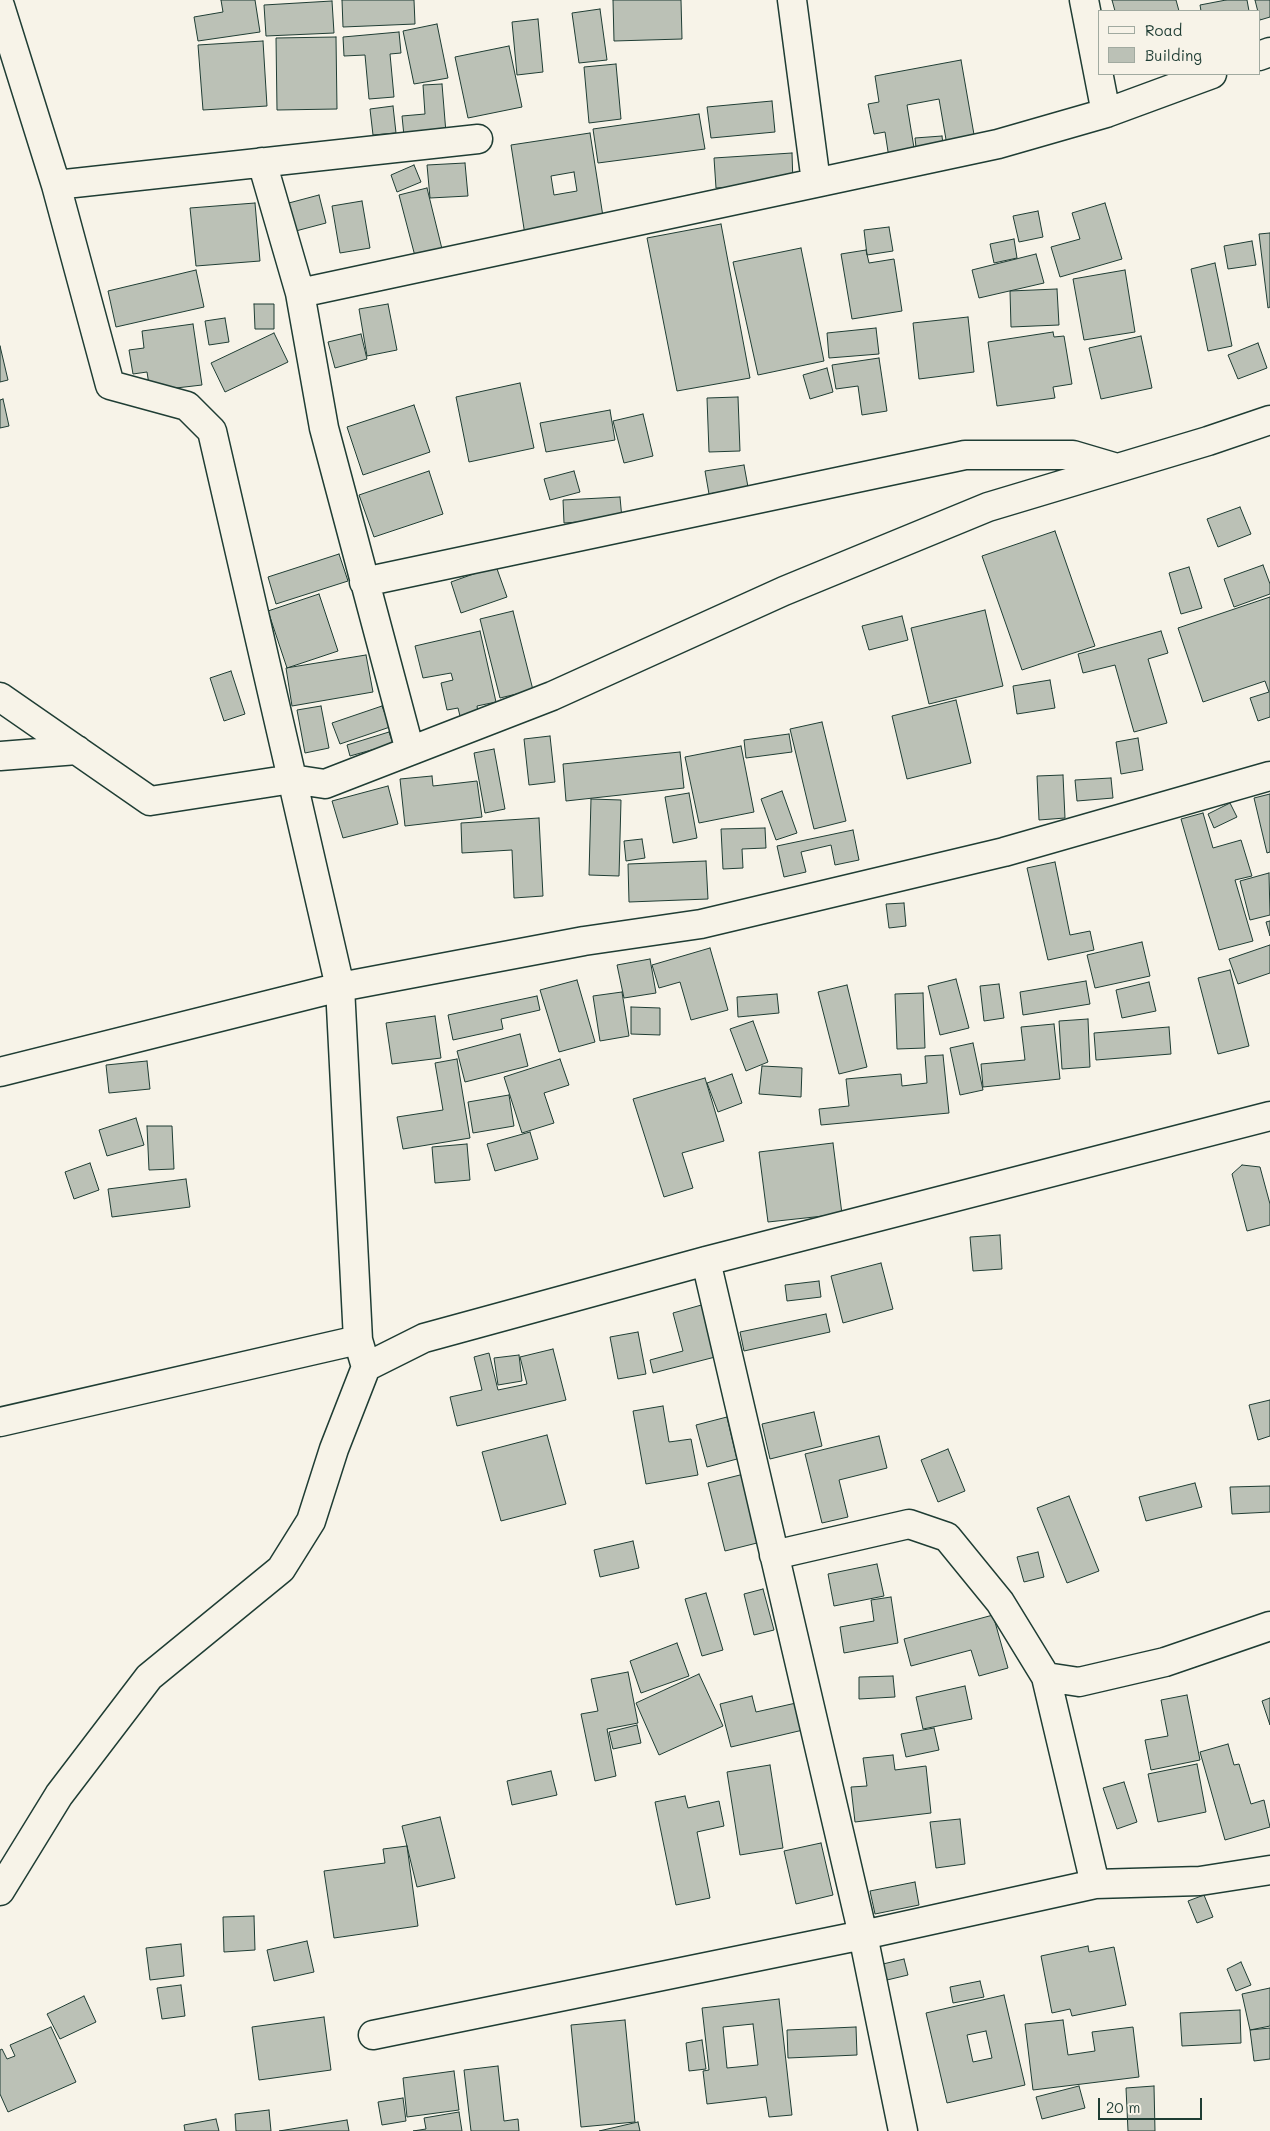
<!DOCTYPE html>
<style>
body{margin:0}
#map{position:relative;width:1270px;height:2131px;overflow:hidden;background:#f7f3e8;font-family:Mali,sans-serif}
canvas{display:block}
.legend{position:absolute;left:1098px;top:10px;width:162px;height:65px;box-sizing:border-box;background:#f7f3e8;border:1px solid #a1aaa0;margin:0;padding:6px 9px;list-style:none;font-size:15px;color:#1f3d34}
.legend li{display:flex;align-items:center;gap:10px;height:25px}
.legend b{width:25px;border:1px solid #a1aaa0}
.scale{position:absolute;left:1098px;top:2098px;width:104px;height:22px;box-sizing:border-box;border:2px solid #1f3d34;border-top:0;padding-left:6px;font-size:15px;line-height:18px;white-space:nowrap;color:#1f3d34;-webkit-text-stroke:4px #f7f3e8;paint-order:stroke}
</style>
<div id="map">
<canvas width="1270" height="2131"></canvas>
<ul class="legend">
<li><b style="height:6px;background:#f7f3e8"></b>Road</li>
<li><b style="height:14px;background:#bbc1b6"></b>Building</li>
</ul>
<div class="scale">20 m</div>
</div>
<script>
const context = document.querySelector('canvas').getContext('2d');
context.lineJoin = 'round';
function fill(path, color) {
  context.fillStyle = color;
  context.fill(path, 'evenodd');
}
function poly(rows) {
  const path = new Path2D();
  for (const r of rows) {
    path.moveTo(r[0], r[1]);
    for (let i = 2; i < r.length; i += 2) path.lineTo(r[i], r[i + 1]);
  }
  return path;
}
function strokePath(path, color, width, dash) {
  context.strokeStyle = color;
  context.lineWidth = width;
  context.lineCap = dash ? 'butt' : 'round';
  context.setLineDash(dash || []);
  context.stroke(path);
}
const building = poly([
 [221,0,255,0,260,32,198,41,194,17,223,12,221,0],
 [342,0,414,0,415,24,343,27,342,0],
 [613,0,681,0,682,39,614,41,613,0],
 [1112,0,1176,0,1179,11,1115,11,1112,0],
 [1226,0,1247,0,1249,11,1201,11,1200,5,1226,0],
 [1255,0,1270,0,1270,17,1260,20,1255,0],
 [332,1,334,33,266,36,264,5,332,1],
 [600,9,607,60,579,63,572,13,600,9],
 [538,19,543,72,517,75,512,22,538,19],
 [437,24,448,78,414,84,403,31,437,24],
 [399,32,401,53,390,54,394,97,369,99,365,55,344,56,343,37,399,32],
 [336,37,337,109,277,110,276,38,336,37],
 [263,41,267,106,203,110,198,45,263,41],
 [509,46,522,107,468,118,455,57,509,46],
 [961,60,976,146,948,151,939,99,907,105,915,154,889,158,885,132,874,134,868,104,879,102,875,76,961,60],
 [616,64,621,119,589,123,584,67,616,64],
 [442,84,446,133,404,136,402,116,425,114,423,85,442,84],
 [772,101,775,132,711,138,707,107,772,101],
 [393,106,396,133,373,135,370,109,393,106],
 [699,114,705,149,598,163,593,129,699,114],
 [590,133,604,223,525,235,511,145,590,133],
 [574,172,577,191,554,195,551,176,574,172],
 [942,136,944,153,917,156,915,138,942,136],
 [792,153,793,184,716,188,714,158,792,153],
 [465,163,468,196,430,198,427,165,465,163],
 [414,165,421,182,397,192,391,175,414,165],
 [427,188,443,253,416,260,399,195,427,188],
 [319,195,326,223,292,232,285,204,319,195],
 [362,201,370,248,340,253,332,206,362,201],
 [255,203,260,261,196,266,190,208,255,203],
 [1105,203,1122,259,1060,277,1051,247,1080,239,1072,213,1105,203],
 [1038,211,1043,237,1019,242,1013,216,1038,211],
 [721,224,750,378,677,391,647,238,721,224],
 [889,227,893,251,867,255,864,230,889,227],
 [1270,233,1270,307,1268,308,1259,234,1270,233],
 [1014,239,1017,258,994,263,990,244,1014,239],
 [1252,241,1256,265,1228,269,1224,246,1252,241],
 [801,248,824,361,758,375,733,262,801,248],
 [866,250,869,263,894,259,902,311,852,319,841,254,866,250],
 [1036,254,1044,283,979,298,972,270,1036,254],
 [1215,263,1232,346,1208,351,1191,269,1215,263],
 [196,270,204,307,116,327,108,291,196,270],
 [1125,270,1135,332,1084,340,1073,279,1125,270],
 [1057,289,1059,325,1011,327,1010,291,1057,289],
 [254,304,274,304,274,329,255,329,254,304],
 [388,304,397,350,367,356,359,309,388,304],
 [968,317,974,372,919,379,913,323,968,317],
 [225,318,229,342,209,345,205,321,225,318],
 [193,324,202,385,150,391,147,372,133,374,129,350,144,348,142,331,193,324],
 [876,328,879,354,829,358,827,333,876,328],
 [1053,332,1054,337,1064,336,1072,384,1053,387,1055,398,997,406,988,342,1053,332],
 [274,333,288,362,225,392,211,363,274,333],
 [361,334,367,359,335,368,328,342,361,334],
 [1141,336,1152,388,1101,399,1089,348,1141,336],
 [1258,343,1267,368,1238,379,1228,355,1258,343],
 [0,346,8,380,0,382,0,346],
 [879,358,887,411,862,415,858,386,836,389,832,365,879,358],
 [827,368,833,392,810,399,803,375,827,368],
 [520,383,534,448,469,462,456,397,520,383],
 [738,397,740,451,709,452,707,398,738,397],
 [3,399,9,426,0,428,0,400,3,399],
 [414,405,430,452,363,475,347,427,414,405],
 [610,410,615,440,546,452,540,423,610,410],
 [643,414,653,456,624,463,613,421,643,414],
 [744,465,748,487,709,494,705,471,744,465],
 [429,471,443,514,374,537,359,495,429,471],
 [574,471,580,492,550,500,544,479,574,471],
 [620,497,622,519,564,523,563,500,620,497],
 [1240,507,1251,534,1218,547,1207,519,1240,507],
 [1055,531,1095,646,1022,670,982,556,1055,531],
 [339,554,348,581,276,604,268,577,339,554],
 [1263,565,1270,584,1270,594,1234,607,1224,579,1263,565],
 [496,566,507,597,461,613,451,582,496,566],
 [1189,567,1202,608,1181,614,1169,573,1189,567],
 [319,594,338,651,287,668,268,611,319,594],
 [1270,597,1270,717,1258,721,1250,698,1269,692,1265,681,1203,702,1178,628,1270,597],
 [985,610,1003,686,929,704,911,628,985,610],
 [513,611,533,690,500,698,480,619,513,611],
 [902,616,908,640,869,650,862,626,902,616],
 [480,631,496,702,477,706,478,712,460,716,458,708,447,710,441,683,453,680,451,673,423,678,415,646,480,631],
 [1161,631,1168,653,1148,659,1167,723,1134,732,1115,665,1083,673,1078,654,1161,631],
 [366,655,373,692,292,706,286,668,366,655],
 [231,671,245,714,224,721,210,678,231,671],
 [1050,680,1055,708,1017,714,1013,686,1050,680],
 [956,700,971,763,907,779,892,716,956,700],
 [321,706,329,748,305,753,297,710,321,706],
 [382,706,390,727,340,744,332,723,382,706],
 [822,722,846,821,814,829,790,729,822,722],
 [389,732,393,744,350,756,347,745,389,732],
 [789,734,792,752,746,758,744,740,789,734],
 [550,736,555,782,529,785,524,739,550,736],
 [1138,738,1143,770,1121,774,1116,742,1138,738],
 [741,746,754,812,699,823,685,757,741,746],
 [494,749,505,809,485,813,474,753,494,749],
 [680,752,684,788,566,801,563,764,680,752],
 [1063,775,1065,818,1039,820,1037,776,1063,775],
 [432,776,433,786,477,781,482,817,405,826,400,779,432,776],
 [1111,778,1113,798,1077,801,1075,780,1111,778],
 [388,786,398,824,343,838,332,801,388,786],
 [782,791,797,833,776,840,761,799,782,791],
 [689,793,697,838,673,843,665,797,689,793],
 [1270,794,1270,852,1267,853,1254,798,1270,794],
 [591,799,621,800,619,876,589,875,591,799],
 [1230,803,1237,817,1214,828,1208,814,1230,803],
 [1203,813,1213,848,1241,840,1252,876,1235,880,1253,941,1219,950,1181,819,1203,813],
 [539,818,543,896,514,898,512,850,462,853,461,823,539,818],
 [765,828,766,848,742,849,743,868,723,869,721,829,765,828],
 [853,830,859,860,835,865,831,845,801,852,806,872,784,877,777,846,853,830],
 [642,839,645,858,626,861,624,841,642,839],
 [706,861,708,899,629,902,628,864,706,861],
 [1055,862,1070,935,1090,931,1094,950,1048,960,1027,868,1055,862],
 [1269,873,1270,915,1250,920,1240,881,1269,873],
 [904,903,906,926,889,928,886,904,904,903],
 [1270,921,1270,936,1266,922,1270,921],
 [1142,942,1150,976,1095,988,1087,955,1142,942],
 [1270,945,1270,973,1238,984,1229,959,1270,945],
 [710,948,728,1010,691,1020,680,982,659,988,652,965,710,948],
 [650,959,656,993,624,998,617,965,650,959],
 [1230,970,1249,1046,1218,1054,1198,978,1230,970],
 [956,979,969,1028,940,1035,928,986,956,979],
 [577,980,595,1042,559,1052,540,990,577,980],
 [1086,981,1090,1004,1023,1015,1020,992,1086,981],
 [1149,982,1156,1011,1122,1018,1116,990,1149,982],
 [999,984,1004,1018,984,1021,980,986,999,984],
 [847,985,867,1067,839,1074,818,992,847,985],
 [622,992,629,1036,600,1041,593,996,622,992],
 [923,993,925,1048,897,1049,895,994,923,993],
 [777,994,779,1013,738,1017,737,997,777,994],
 [537,996,540,1010,501,1019,503,1029,453,1040,448,1015,537,996],
 [631,1007,660,1008,660,1035,631,1034,631,1007],
 [435,1016,441,1058,392,1064,386,1023,435,1016],
 [1088,1019,1090,1067,1062,1069,1059,1021,1088,1019],
 [753,1021,768,1062,746,1071,730,1029,753,1021],
 [1054,1024,1060,1079,983,1087,981,1064,1025,1060,1021,1027,1054,1024],
 [1169,1027,1171,1054,1096,1060,1094,1033,1169,1027],
 [520,1034,528,1066,465,1082,457,1051,520,1034],
 [973,1043,983,1090,960,1095,950,1048,973,1043],
 [943,1055,949,1113,821,1125,819,1109,849,1106,846,1079,901,1074,902,1086,927,1083,925,1056,943,1055],
 [457,1059,470,1138,403,1149,397,1117,443,1110,435,1063,457,1059],
 [560,1059,569,1085,544,1093,554,1123,522,1133,504,1077,560,1059],
 [147,1061,150,1089,109,1093,106,1065,147,1061],
 [762,1066,802,1068,801,1097,759,1094,762,1066],
 [732,1074,742,1103,718,1112,707,1083,732,1074],
 [705,1078,724,1141,682,1153,693,1188,664,1197,633,1099,705,1078],
 [509,1095,514,1126,473,1133,468,1102,509,1095],
 [136,1118,144,1145,107,1156,99,1130,136,1118],
 [147,1126,172,1126,174,1169,149,1170,147,1126],
 [530,1132,538,1159,495,1171,487,1144,530,1132],
 [833,1143,842,1214,768,1222,759,1152,833,1143],
 [467,1144,470,1180,435,1183,432,1147,467,1144],
 [90,1163,99,1190,74,1199,65,1172,90,1163],
 [1242,1165,1260,1167,1270,1204,1270,1225,1247,1231,1232,1174,1242,1165],
 [186,1179,190,1207,112,1217,108,1189,186,1179],
 [1000,1235,1002,1269,973,1271,970,1237,1000,1235],
 [881,1263,893,1309,843,1323,831,1276,881,1263],
 [819,1281,821,1297,787,1301,785,1285,819,1281],
 [705,1304,719,1356,653,1373,650,1360,683,1351,673,1313,705,1304],
 [826,1314,830,1332,744,1351,740,1332,826,1314],
 [638,1332,646,1374,618,1379,610,1337,638,1332],
 [553,1349,566,1400,457,1426,450,1397,482,1390,474,1357,489,1353,498,1390,527,1384,520,1357,553,1349],
 [519,1355,522,1381,498,1385,494,1358,519,1355],
 [1270,1400,1270,1436,1258,1440,1249,1405,1270,1400],
 [663,1406,669,1442,691,1439,698,1475,646,1484,633,1411,663,1406],
 [814,1412,822,1446,770,1459,762,1424,814,1412],
 [727,1417,737,1459,707,1467,696,1425,727,1417],
 [547,1435,566,1504,501,1521,482,1452,547,1435],
 [879,1436,887,1468,839,1480,848,1517,822,1523,805,1454,879,1436],
 [948,1449,965,1491,938,1502,921,1460,948,1449],
 [744,1474,761,1542,725,1551,708,1483,744,1474],
 [1195,1483,1202,1507,1146,1521,1139,1497,1195,1483],
 [1270,1486,1270,1512,1232,1514,1230,1487,1270,1486],
 [1069,1496,1099,1571,1067,1583,1037,1508,1069,1496],
 [633,1541,639,1568,600,1577,594,1550,633,1541],
 [1038,1552,1044,1577,1024,1582,1017,1557,1038,1552],
 [877,1564,884,1596,834,1606,828,1574,877,1564],
 [763,1589,774,1630,754,1635,744,1594,763,1589],
 [706,1593,723,1650,702,1656,685,1599,706,1593],
 [891,1597,898,1643,844,1653,840,1627,874,1621,871,1600,891,1597],
 [993,1615,1008,1668,979,1676,971,1650,911,1666,904,1639,993,1615],
 [677,1643,689,1676,641,1693,630,1661,677,1643],
 [628,1672,638,1723,607,1729,616,1776,595,1781,581,1714,598,1711,591,1679,628,1672],
 [699,1674,723,1726,659,1755,636,1703,699,1674],
 [893,1676,895,1697,859,1699,859,1677,893,1676],
 [965,1686,972,1719,923,1729,916,1697,965,1686],
 [1187,1695,1200,1760,1151,1770,1145,1740,1168,1736,1161,1700,1187,1695],
 [752,1696,756,1712,796,1703,803,1730,731,1747,720,1704,752,1696],
 [1270,1698,1270,1725,1262,1701,1270,1698],
 [637,1725,641,1743,613,1749,609,1732,637,1725],
 [934,1728,939,1750,906,1757,901,1734,934,1728],
 [1228,1744,1234,1765,1239,1764,1251,1804,1264,1800,1270,1827,1225,1840,1200,1752,1228,1744],
 [893,1755,895,1770,926,1766,931,1813,855,1822,851,1787,867,1786,863,1758,893,1755],
 [1197,1764,1206,1812,1158,1822,1148,1774,1197,1764],
 [770,1765,783,1848,740,1855,727,1772,770,1765],
 [551,1771,557,1795,512,1805,507,1781,551,1771],
 [1124,1782,1137,1822,1117,1829,1103,1788,1124,1782],
 [685,1796,688,1808,719,1801,724,1826,697,1832,710,1898,676,1905,655,1802,685,1796],
 [440,1817,455,1878,417,1887,402,1826,440,1817],
 [960,1819,965,1864,936,1868,930,1822,960,1819],
 [821,1843,833,1895,796,1904,784,1851,821,1843],
 [407,1846,418,1926,334,1938,324,1871,385,1863,383,1849,407,1846],
 [915,1882,919,1905,875,1914,870,1891,915,1882],
 [1204,1895,1213,1917,1197,1923,1188,1901,1204,1895],
 [254,1916,255,1950,224,1952,223,1917,254,1916],
 [307,1941,314,1972,274,1981,267,1950,307,1941],
 [181,1944,184,1976,150,1980,146,1948,181,1944],
 [1088,1946,1089,1952,1114,1947,1126,2005,1072,2016,1070,2009,1052,2013,1041,1956,1088,1946],
 [904,1959,908,1975,887,1980,883,1964,904,1959],
 [1241,1962,1251,1985,1236,1991,1227,1969,1241,1962],
 [980,1981,984,1997,953,2003,950,1987,980,1981],
 [181,1985,185,2016,162,2019,157,1988,181,1985],
 [1270,1988,1270,2026,1250,2030,1242,1994,1270,1988],
 [1004,1995,1025,2085,947,2103,926,2013,1004,1995],
 [986,2031,992,2058,973,2062,967,2035,986,2031],
 [84,1996,96,2022,60,2039,47,2014,84,1996],
 [779,1999,792,2115,769,2117,766,2097,707,2104,703,2071,709,2070,702,2008,779,1999],
 [753,2024,758,2065,727,2068,723,2027,753,2024],
 [1240,2010,1241,2043,1182,2046,1180,2013,1240,2010],
 [324,2017,331,2070,259,2080,252,2027,324,2017],
 [625,2020,635,2122,581,2127,571,2025,625,2020],
 [1063,2020,1068,2055,1095,2051,1092,2032,1133,2027,1139,2077,1033,2090,1025,2024,1063,2020],
 [51,2027,76,2082,8,2112,0,2094,0,2050,2,2049,7,2059,15,2056,10,2045,51,2027],
 [856,2027,857,2055,788,2058,787,2030,856,2027],
 [1270,2028,1270,2059,1254,2061,1250,2030,1270,2028],
 [702,2040,706,2069,689,2071,686,2043,702,2040],
 [498,2066,504,2121,518,2119,519,2131,471,2131,464,2070,498,2066],
 [454,2071,459,2110,407,2117,403,2078,454,2071],
 [1079,2086,1085,2108,1042,2119,1036,2097,1079,2086],
 [1154,2086,1155,2131,1128,2131,1126,2088,1154,2086],
 [403,2098,406,2121,382,2125,378,2102,403,2098],
 [269,2110,271,2131,236,2131,235,2114,269,2110],
 [459,2112,462,2131,413,2131,426,2129,424,2118,459,2112],
 [216,2119,219,2131,185,2131,184,2125,216,2119],
 [347,2120,349,2131,279,2131,347,2120],
 [638,2122,640,2131,599,2131,638,2122]
]);
const minor = poly([
 [792,0,816,182],
 [1084,0,1106,113],
 [0,6,56,185,110,385,187,406,212,431,340,987,358,1340,366,1367,334,1449,311,1521,281,1569,149,1677,59,1795,0,1891],
 [1259,56,1270,52],
 [262,162,300,293,324,428,410,751],
 [56,185,478,139],
 [300,293,998,144,1106,113,1212,74],
 [364,582,965,455,1073,455,1117,468],
 [0,697,150,801,292,779,325,784,552,696,784,591,988,507,1208,441,1270,420],
 [0,756,77,750],
 [0,1072,340,987,584,941,701,924,1004,852,1270,776],
 [706,1261,863,1935,903,2131],
 [366,1367,424,1338,706,1261,1270,1116],
 [0,1422,358,1340],
 [774,1555,909,1524,947,1537,1000,1602,1046,1677,1079,1682,1165,1662,1270,1626],
 [1046,1677,1095,1884],
 [373,2035,863,1935,1095,1884,1200,1881,1270,1870]
]);
fill(building, '#bbc1b6');
strokePath(building, '#1f3d34', 1);
strokePath(minor, '#1f3d34', 31);
strokePath(minor, '#f7f3e8', 28);
</script>
